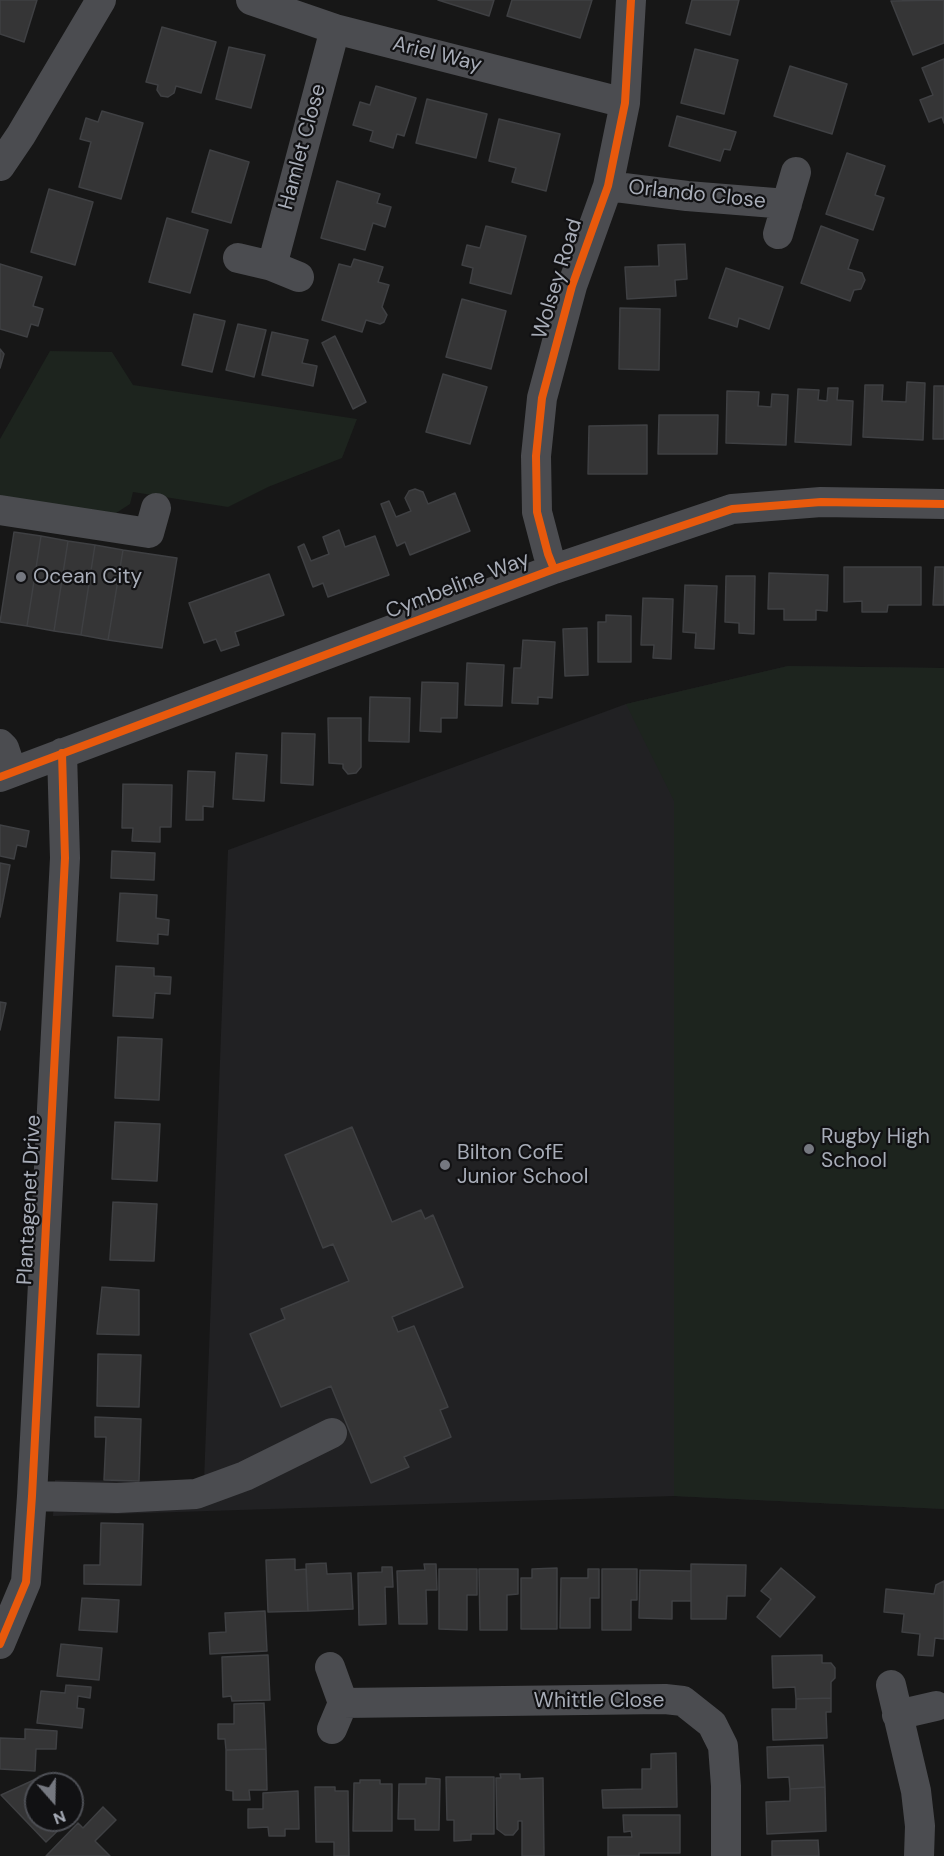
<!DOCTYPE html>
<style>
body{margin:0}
#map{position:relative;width:944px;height:1856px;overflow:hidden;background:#171717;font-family:"DM Sans",sans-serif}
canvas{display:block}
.north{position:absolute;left:24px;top:1772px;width:60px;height:60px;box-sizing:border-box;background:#111113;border:2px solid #4d4f55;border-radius:50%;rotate:160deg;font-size:16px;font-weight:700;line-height:24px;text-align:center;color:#a8adb8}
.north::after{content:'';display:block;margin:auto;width:21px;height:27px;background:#757880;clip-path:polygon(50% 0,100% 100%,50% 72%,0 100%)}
</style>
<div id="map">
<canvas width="944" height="1856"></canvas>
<div class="north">N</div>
</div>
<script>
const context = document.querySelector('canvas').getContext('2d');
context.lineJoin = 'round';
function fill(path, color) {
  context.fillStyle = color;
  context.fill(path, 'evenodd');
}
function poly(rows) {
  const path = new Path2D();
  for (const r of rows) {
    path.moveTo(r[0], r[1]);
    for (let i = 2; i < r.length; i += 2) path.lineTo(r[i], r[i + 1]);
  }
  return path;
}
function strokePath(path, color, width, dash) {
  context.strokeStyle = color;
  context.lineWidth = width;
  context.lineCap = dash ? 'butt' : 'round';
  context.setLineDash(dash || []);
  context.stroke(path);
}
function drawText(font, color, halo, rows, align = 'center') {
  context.font = font + ' "DM Sans",sans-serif';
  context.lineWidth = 4.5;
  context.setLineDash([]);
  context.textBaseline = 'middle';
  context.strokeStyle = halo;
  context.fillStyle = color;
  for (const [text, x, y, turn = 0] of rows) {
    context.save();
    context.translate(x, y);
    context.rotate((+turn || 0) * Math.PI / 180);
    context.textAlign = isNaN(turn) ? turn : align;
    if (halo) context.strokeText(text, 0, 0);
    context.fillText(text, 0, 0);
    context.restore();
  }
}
const built = poly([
 [788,666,944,668,944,1509,674,1496,53,1516,55,1480,204,1481,228,850,626,704]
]);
const green = poly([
 [50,351,112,352,133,385,357,419,342,458,268,487,228,507,133,492,130,504,110,517,0,502,0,439],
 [788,666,944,668,944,1509,674,1496,674,801,626,704]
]);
const building = poly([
 [0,0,37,0,24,42,0,34,0,0],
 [438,0,494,0,489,16,438,0],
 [512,0,592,0,580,38,507,16,512,0],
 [692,0,739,0,730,35,686,23,692,0],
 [944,0,944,43,913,55,891,1,944,0],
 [162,27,216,42,201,93,176,86,174,93,168,97,161,96,157,90,158,85,146,82,162,27],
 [229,47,265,55,251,108,216,99,229,47],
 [695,49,738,60,724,114,681,103,695,49],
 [944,59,944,123,942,117,929,122,920,100,933,95,922,68,944,59],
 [790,66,847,84,832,134,774,116,790,66],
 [376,86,416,98,404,136,397,134,393,148,370,141,373,131,353,125,360,102,370,105,376,86],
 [427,99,487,114,476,158,416,143,427,99],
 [102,111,143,123,121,199,79,187,91,142,80,139,86,118,98,122,102,111],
 [677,116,736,132,730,150,724,149,720,161,669,146,677,116],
 [499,119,560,134,546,191,512,182,516,168,489,161,499,119],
 [210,150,249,162,231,223,192,212,210,150],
 [847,153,885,166,875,195,884,198,873,230,826,214,847,153],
 [337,181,380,194,377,203,391,207,385,227,373,223,365,250,321,238,337,181],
 [49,189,93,202,75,265,31,252,49,189],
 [167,218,208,230,190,293,149,282,167,218],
 [486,226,526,236,511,294,470,283,473,268,462,265,467,245,480,248,486,226],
 [821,226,858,240,848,269,862,273,865,280,861,289,854,290,850,301,801,283,821,226],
 [685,244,687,279,675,280,676,296,627,299,625,267,659,266,658,245,685,244],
 [354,259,383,267,378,282,389,285,382,307,387,315,384,322,380,324,366,320,362,332,322,320,339,264,351,267,354,259],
 [0,264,42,277,33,306,43,309,38,326,31,324,27,337,0,329,0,264],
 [726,268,783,287,769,329,739,318,737,327,709,318,726,268],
 [462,299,506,311,491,369,446,357,462,299],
 [620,308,660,309,659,370,619,369,620,308],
 [194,314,225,321,212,372,182,365,194,314],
 [238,324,266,330,254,377,226,370,238,324],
 [272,332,308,340,302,363,317,366,313,386,262,375,272,332],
 [335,336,366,402,353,409,322,343,335,336],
 [0,349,4,354,0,368,0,349],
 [443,374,487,387,470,444,426,432,443,374],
 [907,382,925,383,923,440,863,437,865,385,883,385,882,401,906,402,907,382],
 [934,386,944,386,944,439,933,439,934,386],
 [828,388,838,388,837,400,853,401,851,445,795,442,798,389,819,390,818,400,827,401,828,388],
 [727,391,759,392,758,406,771,407,772,394,788,395,786,445,726,443,727,391],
 [659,415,718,415,717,454,658,454,659,415],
 [647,425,647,474,588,474,589,426,647,425],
 [415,489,423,492,428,504,455,493,470,531,410,555,405,542,397,546,381,504,389,501,396,517,411,511,405,498,409,491,415,489],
 [339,530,345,547,375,536,389,575,328,597,323,583,313,587,298,547,304,544,311,561,329,554,323,537,339,530],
 [14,532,41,536,27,626,0,622,14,532],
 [41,536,68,541,54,631,27,626,41,536],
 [68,541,95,545,81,635,54,631,68,541],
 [95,545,123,550,108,640,81,635,95,545],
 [123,550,177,558,162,648,108,640,123,550],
 [844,567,921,567,921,605,888,605,887,612,862,612,862,601,844,602,844,567],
 [935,567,944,567,944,605,933,605,935,567],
 [769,573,828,575,827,611,816,610,816,620,784,620,784,609,768,609,769,573],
 [269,574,284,615,235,632,239,645,221,651,216,639,204,643,189,603,269,574],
 [726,576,755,576,754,634,739,633,739,623,725,622,726,576],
 [685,585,717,586,714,649,695,648,696,633,683,632,685,585],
 [643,598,673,599,671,659,653,658,654,645,641,645,643,598],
 [606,615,631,616,631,662,598,662,598,622,606,622,606,615],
 [587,628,588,675,565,676,563,629,587,628],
 [523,640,555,642,552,698,538,697,538,704,512,703,514,668,521,668,523,640],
 [467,663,504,665,502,706,465,705,467,663],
 [422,682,458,683,457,718,441,718,441,732,420,731,422,682],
 [370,697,410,698,409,742,369,741,370,697],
 [328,718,361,718,361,767,356,773,348,774,343,768,343,764,329,763,328,718],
 [282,733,315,734,313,785,281,783,282,733],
 [236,753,267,755,264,801,233,799,236,753],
 [188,771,215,772,213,807,203,806,203,820,186,820,188,771],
 [123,784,172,785,171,827,160,827,160,842,132,841,133,828,122,828,123,784],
 [0,825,29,831,26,847,17,845,14,859,0,856,0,825],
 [112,851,155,853,154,880,111,878,112,851],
 [0,863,10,865,0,917,0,863],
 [120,893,157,895,156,918,169,920,168,935,158,934,158,944,117,941,120,893],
 [116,966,154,968,154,976,171,977,170,994,155,993,153,1018,113,1016,116,966],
 [0,1002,6,1003,0,1030,0,1002],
 [118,1037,162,1039,159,1100,115,1098,118,1037],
 [115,1122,160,1124,157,1181,112,1179,115,1122],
 [352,1127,392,1222,421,1210,425,1219,433,1215,463,1287,392,1317,398,1332,414,1326,448,1407,440,1410,451,1437,404,1457,409,1467,371,1483,331,1386,281,1407,250,1334,285,1319,281,1309,349,1281,333,1244,323,1248,285,1155,352,1127],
 [113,1202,157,1204,154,1261,110,1260,113,1202],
 [102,1287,139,1290,139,1335,97,1334,102,1287],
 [98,1354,141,1355,139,1407,97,1406,98,1354],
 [95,1417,141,1419,139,1481,104,1480,106,1437,95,1437,95,1417],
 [101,1523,143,1524,141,1585,84,1584,84,1565,100,1565,101,1523],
 [295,1559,295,1570,306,1569,308,1611,268,1612,266,1560,295,1559],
 [326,1563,327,1574,351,1573,353,1609,308,1611,306,1564,326,1563],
 [424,1564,436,1564,437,1590,426,1590,427,1624,399,1624,397,1571,425,1570,424,1564],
 [691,1564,746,1565,745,1596,727,1596,726,1619,691,1619,691,1564],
 [382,1567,392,1567,393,1587,385,1587,386,1624,359,1625,358,1573,382,1572,382,1567],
 [557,1568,557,1629,521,1629,521,1578,532,1578,532,1569,557,1568],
 [781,1568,815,1597,780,1637,757,1617,771,1599,761,1591,781,1568],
 [439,1569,477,1569,477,1595,467,1595,467,1630,439,1629,439,1569],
 [479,1569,518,1569,518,1594,507,1595,507,1630,480,1630,479,1569],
 [588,1569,599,1569,599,1598,590,1598,590,1628,560,1628,561,1578,588,1578,588,1569],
 [602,1569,637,1569,637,1600,631,1600,631,1630,602,1630,602,1569],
 [640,1570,691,1571,691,1601,672,1601,672,1619,639,1618,640,1570],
 [944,1581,944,1639,935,1638,933,1656,918,1655,920,1634,902,1632,904,1614,884,1612,886,1589,934,1594,936,1585,944,1581],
 [82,1598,119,1600,117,1632,79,1630,82,1598],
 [265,1611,267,1651,210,1654,209,1633,226,1632,225,1613,265,1611],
 [61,1644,102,1648,99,1680,57,1676,61,1644],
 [268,1655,270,1700,232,1701,231,1696,223,1697,222,1657,268,1655],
 [822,1655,822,1663,831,1663,835,1668,835,1678,831,1682,831,1698,796,1699,795,1687,773,1688,772,1656,822,1655],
 [66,1685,91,1687,90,1698,78,1696,77,1708,84,1709,82,1728,37,1723,41,1691,65,1693,66,1685],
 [831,1698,831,1712,826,1712,827,1738,773,1740,772,1709,796,1709,796,1699,831,1698],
 [264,1703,266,1749,226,1750,225,1739,218,1739,218,1724,234,1724,234,1704,264,1703],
 [25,1729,57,1731,56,1749,36,1749,35,1771,0,1769,0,1738,25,1739,25,1729],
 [823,1745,825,1787,790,1789,789,1777,768,1778,767,1747,823,1745],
 [266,1749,267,1790,249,1790,250,1800,233,1800,233,1791,226,1790,226,1750,266,1749],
 [676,1753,677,1807,603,1808,602,1790,642,1789,642,1769,651,1769,651,1754,676,1753],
 [500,1774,520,1774,520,1779,543,1778,544,1856,522,1856,522,1821,518,1821,518,1829,513,1835,505,1835,497,1829,496,1778,501,1778,500,1774],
 [446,1777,494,1777,494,1834,471,1834,471,1840,454,1841,454,1820,447,1820,446,1777],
 [426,1778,440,1779,439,1830,415,1830,415,1819,398,1819,399,1784,426,1784,426,1778],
 [36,1779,41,1784,36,1784,36,1820,69,1820,46,1842,1,1795,36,1779],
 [360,1780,380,1780,380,1784,392,1784,392,1831,353,1831,354,1783,360,1783,360,1780],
 [315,1787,335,1787,335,1791,348,1791,349,1856,334,1856,334,1842,316,1842,315,1787],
 [825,1787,826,1831,767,1834,766,1802,790,1801,790,1789,825,1787],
 [298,1791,299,1829,285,1829,285,1836,269,1836,268,1827,248,1828,248,1809,263,1809,263,1793,298,1791],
 [103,1807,116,1820,95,1841,110,1856,46,1856,78,1823,83,1828,103,1807],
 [623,1815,680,1815,680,1853,639,1853,639,1856,608,1856,608,1837,632,1837,631,1831,624,1832,623,1815],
 [818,1840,819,1856,772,1856,772,1841,818,1840]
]);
const minor = poly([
 [251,0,335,29,625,103],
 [0,166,21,135,101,0],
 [608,186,687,196,787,204],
 [778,234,796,172],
 [238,258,272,266,299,277],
 [272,266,335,29],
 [0,510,149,533,156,508],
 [554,569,548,554,537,512,536,456,542,398,572,286,608,186,625,103,631,0],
 [0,744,4,748,12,772],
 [0,777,554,569,732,509,821,502,944,504],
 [32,1496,117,1498,196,1494,245,1476,332,1433],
 [0,1644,26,1582,32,1496,65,858,62,753],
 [330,1667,343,1703,332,1729],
 [891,1685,916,1791,920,1826,919,1856],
 [343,1703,665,1699,683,1701,712,1724,723,1746,726,1786,726,1856],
 [897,1715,936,1706]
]);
const cycleway = poly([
 [554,569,548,554,537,512,536,456,542,398,572,286,608,186,625,103,631,0],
 [0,777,554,569,732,509,821,502,944,504],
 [0,1644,26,1582,32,1496,65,858,62,753]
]);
const markers = [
 [21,577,6,"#757880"],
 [809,1149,6,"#757880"],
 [445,1165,6,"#757880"]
];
const streetNames = [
 ["Ariel Way",437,55,14],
 ["Hamlet Close",303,147,-75],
 ["Orlando Close",697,195,6],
 ["Wolsey Road",558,279,-73],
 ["Cymbeline Way",458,586,-21],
 ["Plantagenet Drive",30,1200,-87],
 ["Whittle Close",599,1701]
];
const poiNames = [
 ["Ocean City",33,577],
 ["Rugby High",821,1137],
 ["School",821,1161],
 ["Bilton CofE",457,1153],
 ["Junior School",457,1177]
];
fill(built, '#212123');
fill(green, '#1d241e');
fill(building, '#353536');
strokePath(building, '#3f4043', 1.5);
strokePath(minor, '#4b4c50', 30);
strokePath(cycleway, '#e8590c', 8);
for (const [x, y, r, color] of markers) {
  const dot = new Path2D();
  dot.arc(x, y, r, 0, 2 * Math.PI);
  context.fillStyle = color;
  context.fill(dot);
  strokePath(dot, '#111113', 2);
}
drawText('21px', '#a8adb8', '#111113', streetNames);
drawText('21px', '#a8adb8', '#111113', poiNames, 'left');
</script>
